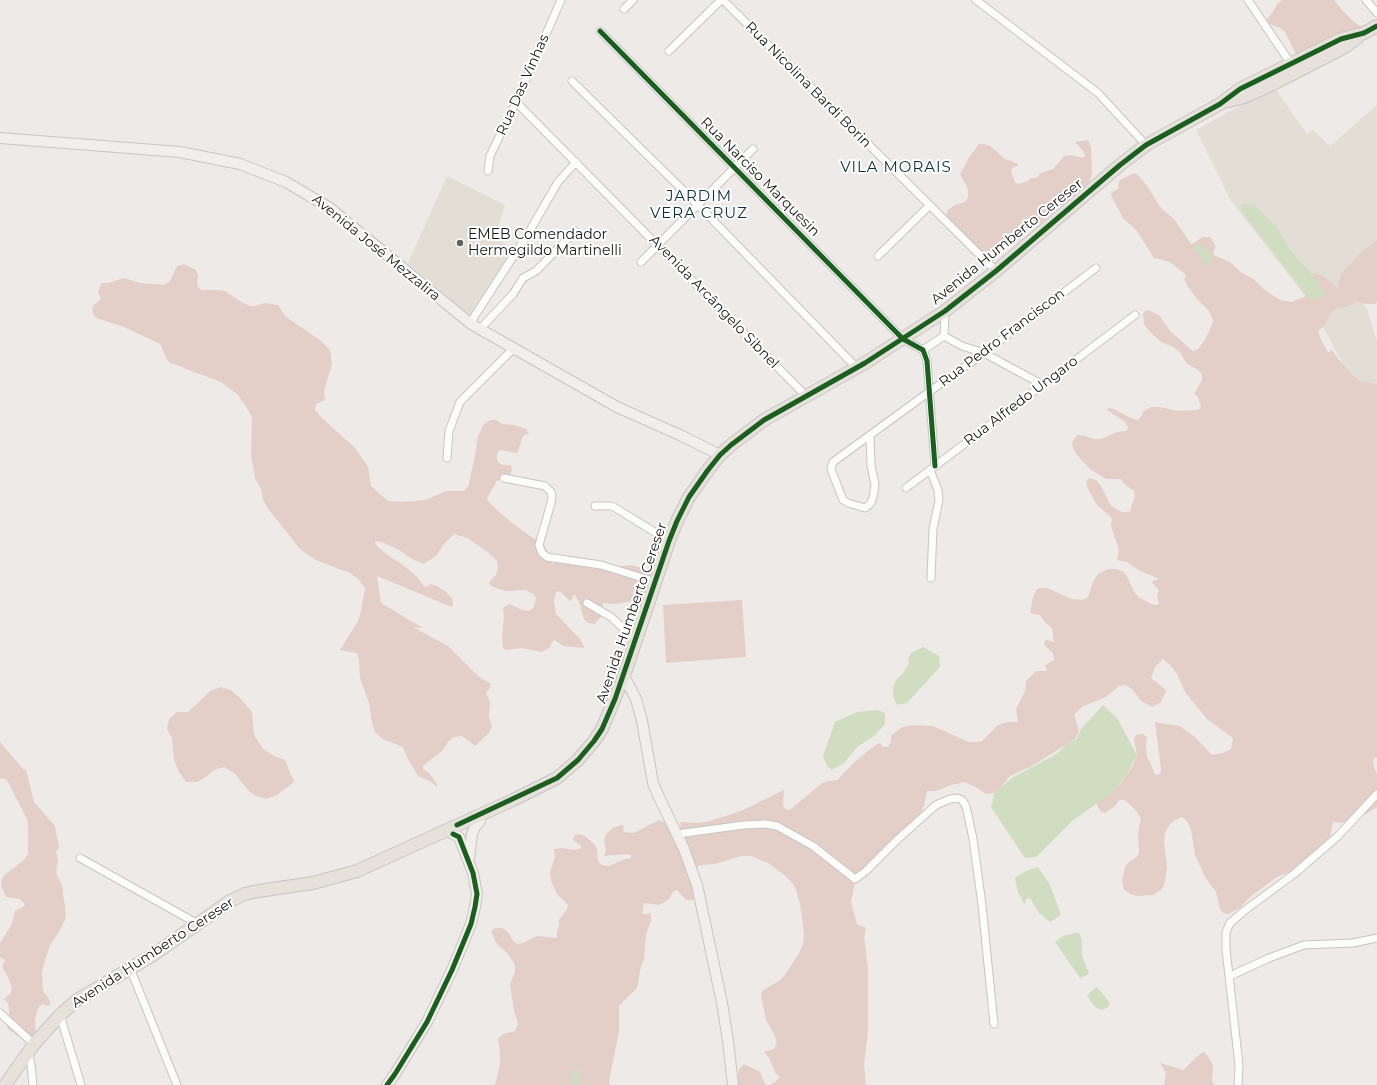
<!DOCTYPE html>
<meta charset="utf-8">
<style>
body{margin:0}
canvas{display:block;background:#edeae7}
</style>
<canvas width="1377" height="1085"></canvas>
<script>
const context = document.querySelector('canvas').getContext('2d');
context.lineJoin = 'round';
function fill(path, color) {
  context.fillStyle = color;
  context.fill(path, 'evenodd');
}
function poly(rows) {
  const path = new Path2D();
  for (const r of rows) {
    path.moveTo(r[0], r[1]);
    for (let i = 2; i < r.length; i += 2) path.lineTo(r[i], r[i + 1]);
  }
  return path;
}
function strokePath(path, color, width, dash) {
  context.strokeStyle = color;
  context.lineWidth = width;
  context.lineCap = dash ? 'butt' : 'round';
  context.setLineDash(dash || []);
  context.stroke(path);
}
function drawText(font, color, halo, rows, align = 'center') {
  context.font = font + ' Montserrat,sans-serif';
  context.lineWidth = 4;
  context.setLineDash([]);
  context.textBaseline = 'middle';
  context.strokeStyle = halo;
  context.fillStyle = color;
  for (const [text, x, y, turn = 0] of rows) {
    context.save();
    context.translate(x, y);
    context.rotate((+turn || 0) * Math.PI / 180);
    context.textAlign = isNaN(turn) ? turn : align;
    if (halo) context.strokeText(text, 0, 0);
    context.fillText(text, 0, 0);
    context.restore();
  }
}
const built = poly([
 [1274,87,1307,134,1312,129,1330,146,1377,105,1377,245,1340,277,1367,309,1377,341,1377,384,1374,389,1358,392,1309,301,1231,201,1196,130],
 [447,176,505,205,495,236,513,250,474,316,468,314,408,263]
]);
const green = poly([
 [1283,0,1334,0,1341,9,1354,22,1366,30,1297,56,1285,32,1280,28,1268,23,1267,19,1273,12,1277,4],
 [1088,140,1091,147,1092,173,1090,180,1079,198,1067,202,1059,206,1043,221,1026,231,1015,244,998,246,986,254,982,253,950,223,946,216,948,210,955,205,965,202,968,198,968,189,960,174,970,156,979,144,983,144,990,146,1005,159,1018,164,1018,166,1013,167,1011,171,1015,182,1018,184,1028,181,1031,178,1036,178,1041,173,1053,169,1064,156,1071,155,1082,158,1085,156,1084,152,1075,142],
 [1134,173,1138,175,1147,186,1161,208,1174,219,1191,244,1193,244,1202,237,1210,237,1216,246,1213,252,1214,255,1230,262,1242,273,1252,278,1265,290,1280,300,1291,302,1304,297,1313,289,1310,276,1313,273,1323,276,1339,289,1338,282,1341,274,1360,254,1377,240,1377,302,1375,304,1367,304,1355,302,1350,306,1336,309,1329,315,1325,325,1318,331,1320,338,1328,352,1330,352,1332,350,1340,361,1353,376,1363,382,1377,384,1377,758,1374,758,1373,764,1377,775,1377,807,1366,814,1351,819,1345,822,1341,823,1333,822,1330,837,1301,867,1277,877,1250,897,1240,908,1228,914,1223,913,1220,909,1216,892,1205,877,1195,855,1191,829,1186,820,1182,817,1177,819,1171,823,1165,832,1164,843,1166,856,1167,869,1164,885,1162,889,1153,895,1138,896,1130,894,1124,889,1122,881,1125,867,1128,863,1138,856,1139,852,1138,832,1141,818,1132,806,1124,800,1119,800,1116,805,1105,813,1100,811,1097,804,1102,799,1120,784,1132,767,1137,755,1134,739,1136,735,1143,734,1147,737,1146,746,1147,756,1155,774,1157,775,1160,774,1161,769,1155,722,1180,726,1196,738,1212,755,1223,753,1231,749,1233,738,1207,719,1185,692,1177,674,1170,665,1163,659,1155,667,1151,678,1166,690,1161,702,1152,707,1141,701,1132,689,1126,685,1119,686,1106,697,1083,706,1074,715,1079,731,1075,739,1032,766,1010,776,1001,787,994,793,986,794,976,787,964,782,948,786,936,791,927,791,924,806,920,815,895,845,895,847,862,874,855,883,851,902,857,924,866,928,864,937,868,968,868,1032,864,1064,866,1085,769,1085,775,1082,780,1077,776,1074,769,1058,764,1052,774,1049,777,1042,774,1034,766,1020,761,995,763,990,779,981,785,975,799,953,803,945,804,933,800,904,795,887,787,877,768,863,751,856,741,856,715,864,702,865,698,866,697,870,696,897,692,900,686,900,677,890,673,892,668,900,659,905,644,903,642,913,644,914,651,913,651,920,646,935,644,959,641,966,637,988,619,1006,619,1031,609,1081,610,1085,495,1085,500,1065,500,1053,498,1039,503,1034,515,1031,517,1027,518,1023,514,1011,510,984,515,972,515,965,508,954,497,944,491,932,495,928,502,928,507,931,514,942,517,944,523,943,537,936,557,938,557,930,559,926,559,920,567,909,568,905,557,894,551,881,550,872,555,857,554,849,561,848,575,850,581,848,581,846,573,840,575,835,579,834,585,836,595,845,597,849,598,861,602,865,609,866,622,860,631,858,631,855,627,854,604,856,606,851,604,840,606,834,613,828,621,825,624,826,623,830,624,832,634,833,659,820,667,823,677,829,680,828,681,825,680,822,698,823,710,821,741,811,784,790,783,806,787,810,791,809,822,783,828,781,837,780,858,759,877,744,881,743,882,747,888,747,891,742,891,736,902,727,914,725,933,726,969,742,976,742,982,741,997,726,1007,722,1018,722,1016,709,1025,691,1026,681,1036,671,1047,671,1045,665,1054,660,1053,653,1046,647,1044,643,1046,640,1054,642,1052,628,1045,622,1040,615,1030,613,1033,597,1037,589,1041,588,1047,588,1072,599,1082,600,1088,597,1093,582,1098,574,1108,569,1116,569,1122,571,1126,575,1135,593,1140,598,1151,604,1157,605,1159,604,1157,596,1159,590,1152,583,1154,580,1158,580,1157,578,1140,571,1127,562,1117,560,1119,550,1111,526,1112,518,1097,505,1088,489,1086,482,1089,478,1096,480,1101,486,1111,506,1122,512,1127,512,1130,511,1135,495,1134,491,1125,485,1121,479,1106,479,1090,469,1077,455,1073,448,1072,442,1077,435,1085,436,1094,439,1102,439,1117,432,1127,431,1128,427,1125,422,1107,410,1108,408,1114,409,1131,418,1137,420,1140,418,1144,411,1151,407,1160,407,1177,411,1196,410,1200,409,1201,406,1197,396,1194,394,1202,380,1202,374,1197,369,1187,364,1180,352,1171,346,1161,342,1150,332,1144,324,1143,314,1145,311,1148,310,1159,315,1171,332,1193,351,1198,349,1204,341,1212,325,1213,320,1209,311,1198,300,1188,287,1184,279,1186,277,1184,273,1170,262,1154,258,1137,231,1123,218,1111,195,1111,193,1119,188,1118,184,1120,180],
 [184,264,196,270,198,275,197,286,202,290,218,290,225,291,243,303,250,306,255,306,265,303,278,305,285,316,321,341,330,350,332,364,324,391,325,400,316,404,315,410,320,416,355,448,368,467,371,486,388,501,401,502,426,500,446,491,464,491,469,485,471,473,474,461,478,436,484,424,491,420,496,420,502,424,514,425,526,429,529,434,524,435,522,438,518,452,516,453,501,450,497,453,497,458,498,462,502,465,511,465,512,470,510,475,497,481,487,498,488,501,506,518,527,534,543,544,550,555,552,564,557,562,563,557,567,556,602,569,631,565,646,569,650,573,652,579,648,592,642,598,637,600,616,604,603,603,601,617,594,624,588,623,584,619,579,602,575,595,573,595,572,600,570,601,562,593,558,591,556,592,554,601,556,614,580,639,584,646,584,648,563,646,555,640,553,641,549,648,542,652,522,648,506,650,503,648,502,637,504,616,503,608,507,605,510,604,522,610,529,611,534,607,536,598,533,594,525,590,505,591,491,586,489,582,496,575,498,567,497,561,489,553,467,538,454,534,444,544,436,556,423,564,410,558,399,550,382,542,375,541,375,543,378,547,389,556,403,565,417,577,424,586,426,587,431,584,437,586,445,591,452,598,453,603,452,607,377,576,381,603,423,628,413,627,448,646,478,676,491,684,490,688,486,693,490,702,489,716,492,727,489,733,475,746,462,736,454,737,449,741,442,751,423,766,423,769,429,773,435,781,437,785,437,787,431,782,418,776,408,759,403,747,383,739,375,732,372,723,369,703,360,678,359,660,357,653,340,650,358,621,361,611,365,588,358,579,350,573,318,561,308,555,300,549,269,510,263,500,261,489,255,478,251,455,252,417,245,405,237,394,221,382,194,372,174,364,170,363,166,358,160,344,124,327,99,319,94,316,92,309,94,305,101,299,98,292,101,283,108,283,124,278,140,283,164,285,170,281,177,266],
 [742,600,746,657,666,663,663,605],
 [221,687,231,690,239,697,252,712,254,735,263,749,274,756,285,760,294,782,277,795,266,799,256,796,248,790,235,774,224,767,214,770,206,777,197,782,186,782,179,772,174,760,172,738,167,729,169,719,177,712,188,712,210,691],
 [0,742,24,770,26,770,34,802,55,826,59,848,56,851,58,861,56,873,62,885,66,915,65,920,59,932,50,945,44,964,42,973,43,991,48,997,51,1004,48,1006,42,1004,38,1008,35,1019,36,1035,35,1037,29,1036,18,1036,8,1029,7,1026,9,1017,9,1008,8,1003,4,999,11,993,12,989,8,977,2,967,5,960,0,957,0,943,11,926,15,911,23,907,25,904,20,899,6,897,1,885,2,879,4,875,23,861,28,854,28,825,27,819,7,780,3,778,0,779],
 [1204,1052,1207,1055,1213,1065,1212,1081,1214,1085,1164,1085,1166,1073,1160,1063,1183,1070,1201,1053],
 [744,1064,760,1072,763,1080,766,1085,736,1085,739,1069]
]);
const water = poly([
 [1244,204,1254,205,1277,228,1291,251,1311,273,1325,294,1317,299,1310,300,1240,209],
 [1201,244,1212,256,1210,260,1212,264,1208,266,1203,259,1194,250,1193,246],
 [923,647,939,656,940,667,907,703,897,705,893,696,893,687,897,679,904,672,909,664,908,659,911,653],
 [1103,705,1117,718,1137,755,1127,774,1112,793,1072,821,1036,857,1025,858,991,807,995,792,1012,778,1058,753,1069,742,1076,740,1081,729],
 [878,710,885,713,885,724,874,736,857,747,844,763,832,770,827,766,823,756,835,722,857,712],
 [1038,867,1050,885,1061,915,1050,922,1039,913,1030,898,1026,899,1025,905,1018,892,1015,878,1026,871],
 [1079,932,1082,941,1082,955,1089,974,1080,978,1055,942,1063,936],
 [1097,987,1110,1003,1107,1008,1101,1010,1094,1006,1087,995],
 [580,1069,580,1085,572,1085,572,1070]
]);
const street = poly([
 [723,0,996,271],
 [976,0,1098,93,1146,145],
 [1248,0,1291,64],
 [1366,0,1377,13],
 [624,9,633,0],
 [600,31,903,339,923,350,927,361,935,466],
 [669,51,721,0],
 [572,81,698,205,856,367],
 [516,102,806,396],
 [488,171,490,156,516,102,561,0],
 [878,256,929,206],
 [641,262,753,149],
 [471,324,474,317,529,232,558,182,576,162],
 [480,329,513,294,523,278,536,271,575,231],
 [944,336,962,346,984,353,1043,385],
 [944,336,945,311],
 [923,350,944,336],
 [870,435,871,465,875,485,873,497,871,503,865,508,848,503,843,500,831,469,833,462,929,392,984,353,1096,268],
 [447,458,449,431,460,402,514,348],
 [930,470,938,490,939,500,933,529,931,578],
 [504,478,545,486,551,492,552,496,551,503,539,545,542,553,547,557,601,565,656,582],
 [906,488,1135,315],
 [595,506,610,506,614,507,669,541],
 [587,603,611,617,636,640],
 [677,834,744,825,765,824,777,826,813,846,855,879,866,871,897,840,936,805,950,799,957,798,962,800,966,806,973,839,982,905,994,1024],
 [80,858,198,924],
 [130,968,177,1085],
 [1230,976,1269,958,1304,945,1353,943,1377,938],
 [0,1013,34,1044],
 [60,1015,81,1085],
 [28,1052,31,1064,33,1085],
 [1238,1085,1239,1065,1226,949,1226,932,1230,923,1244,911,1294,874,1338,836,1377,794]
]);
const secondary = poly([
 [0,138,180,152,240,164,286,182,330,208,471,324,617,407,682,436,720,455],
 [624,676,636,699,642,721,653,783,658,795,684,849,697,885,722,1003,728,1041,733,1085],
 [469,859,472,834,475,827,480,821],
 [387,1085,395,1074,427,1022,452,970,471,924,475,907,477,894,473,873,459,837,453,834]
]);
const primary = poly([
 [1229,101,1244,97,1275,83,1345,47,1358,37],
 [5,1085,34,1044,60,1015,77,1000,153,955,230,901,245,894,258,891,313,883,357,871,513,800,557,778,578,760,594,741,602,729,624,676,669,541,677,521,689,497,708,470,720,455,731,445,764,420,865,363,945,311,996,271,1120,165,1146,145,1220,104,1240,89,1341,39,1364,33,1377,26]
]);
const cycleway = poly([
 [600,31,903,339,923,350,927,361,935,466],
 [457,825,557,778,578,760,594,741,602,729,615,699,669,541,677,521,689,497,708,470,720,455,731,445,764,420,865,363,945,311,996,271,1120,165,1146,145,1220,104,1240,89,1341,39,1364,33,1377,26],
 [387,1085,395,1074,427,1022,452,970,471,924,475,907,477,894,473,873,459,837,453,834]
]);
const markers = [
 [460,243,4,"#64625f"]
];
const streetNames = [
 ["Rua Das Vinhas",523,85,-66],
 ["Rua Nicolina Bardi Borin",808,85,45],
 ["Rua Narciso Marquesin",760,177,45],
 ["Avenida Humberto Cereser",1007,242,-39],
 ["Avenida José Mezzalira",376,248,39],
 ["Avenida Arcângelo Sibnel",714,302,46],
 ["Rua Pedro Franciscon",1002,338,-37],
 ["Rua Alfredo Ungaro",1021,401,-37],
 ["Avenida Humberto Cereser",632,613,-71],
 ["Avenida Humberto Cereser",153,953,-33]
];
const poiNames = [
 ["EMEB Comendador",468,235],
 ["Hermegildo Martinelli",468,251]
];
const neighbourhoodNames = [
 ["VILA MORAIS",896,168],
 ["JARDIM",699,197],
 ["VERA CRUZ",699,214]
];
fill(built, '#e3ded5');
fill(green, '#e4cfc8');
fill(water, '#d0ddc0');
strokePath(street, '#c7c5c3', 9);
strokePath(secondary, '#c7c5c3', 12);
strokePath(primary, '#c6c5c3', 14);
strokePath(street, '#fcfcfb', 7);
strokePath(secondary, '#f1eeeb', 10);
strokePath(primary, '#e6e1db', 12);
strokePath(cycleway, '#1b5e20', 5);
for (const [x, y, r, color] of markers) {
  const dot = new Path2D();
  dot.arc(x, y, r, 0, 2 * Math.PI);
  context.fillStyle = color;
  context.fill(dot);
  strokePath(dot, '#fff', 1.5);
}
drawText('14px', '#1a1816', '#fff', streetNames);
drawText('14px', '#1a1816', '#fff', poiNames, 'left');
context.letterSpacing = '1px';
drawText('15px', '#0d3133', '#fff', neighbourhoodNames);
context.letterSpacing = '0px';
</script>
